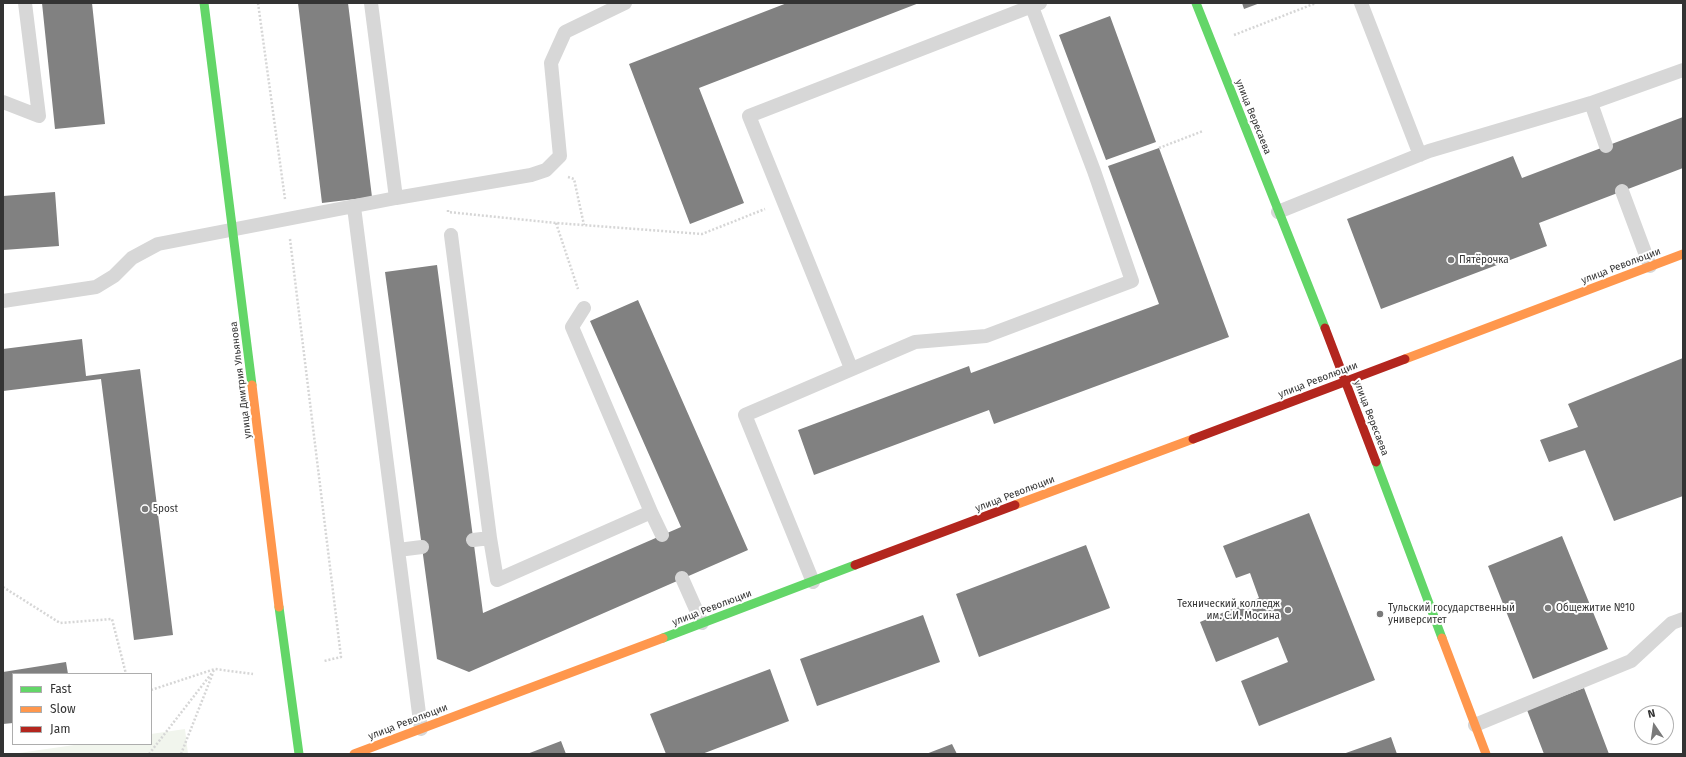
<!DOCTYPE html>
<meta charset="utf-8">
<style>
body{margin:0}
#map{position:relative;width:1686px;height:757px;overflow:hidden;background:#fff;font-family:"Fira Sans",sans-serif}
canvas{display:block}
.frame{position:absolute;inset:0;border:4px solid #333;pointer-events:none}
.legend{position:absolute;left:12px;top:673px;width:140px;height:72px;box-sizing:border-box;background:#fff;border:1px solid #adadad;margin:0;padding:5px 7px;list-style:none;font-size:12px;color:#333}
.legend li{display:flex;align-items:center;gap:8px;height:20px}
.legend b{width:20px;border:1px solid #adadad}
.north{position:absolute;left:1634px;top:705px;width:40px;height:40px;box-sizing:border-box;background:#fff;border:1px solid #adadad;border-radius:50%;rotate:347deg;font-size:11px;font-weight:700;line-height:16px;text-align:center;color:#333}
.north::after{content:'';display:block;margin:auto;width:14px;height:18px;background:#7a7a7a;clip-path:polygon(50% 0,100% 100%,50% 72%,0 100%)}
</style>
<div id="map">
<canvas width="1686" height="757"></canvas>
<div class="frame"></div>
<ul class="legend">
<li><b style="height:5px;background:#63d668"></b>Fast</li>
<li><b style="height:5px;background:#ff974d"></b>Slow</li>
<li><b style="height:5px;background:#b3261e"></b>Jam</li>
</ul>
<div class="north">N</div>
</div>
<script>
const context = document.querySelector('canvas').getContext('2d');
context.lineJoin = 'round';
function fill(path, color) {
  context.fillStyle = color;
  context.fill(path, 'evenodd');
}
function poly(rows) {
  const path = new Path2D();
  for (const r of rows) {
    path.moveTo(r[0], r[1]);
    for (let i = 2; i < r.length; i += 2) path.lineTo(r[i], r[i + 1]);
  }
  return path;
}
function strokePath(path, color, width, dash) {
  context.strokeStyle = color;
  context.lineWidth = width;
  context.lineCap = dash ? 'butt' : 'round';
  context.setLineDash(dash || []);
  context.stroke(path);
}
function drawText(font, color, halo, rows, align = 'center') {
  context.font = font + ' "Fira Sans",sans-serif';
  context.lineWidth = 4;
  context.setLineDash([]);
  context.textBaseline = 'middle';
  context.strokeStyle = halo;
  context.fillStyle = color;
  for (const [text, x, y, turn = 0] of rows) {
    context.save();
    context.translate(x, y);
    context.rotate((+turn || 0) * Math.PI / 180);
    context.textAlign = isNaN(turn) ? turn : align;
    if (halo) context.strokeText(text, 0, 0);
    context.fillText(text, 0, 0);
    context.restore();
  }
}
const green = poly([
 [185,729,188,754,12,754,81,744,151,744,151,734]
]);
const building = poly([
 [42,3,92,3,105,124,55,129],
 [298,3,348,3,372,197,322,203],
 [787,3,919,3,699,88,744,203,690,224,629,64],
 [1242,3,1260,3,1244,9],
 [1110,16,1156,142,1106,160,1059,35],
 [1683,117,1683,168,1539,223,1547,246,1381,309,1347,219,1513,156,1522,178],
 [1159,148,1229,337,994,424,989,410,814,475,798,430,969,366,971,373,1159,304,1108,166],
 [55,192,59,246,3,250,3,196],
 [437,265,483,613,681,527,590,321,638,300,748,550,469,672,437,659,385,272],
 [82,339,86,376,140,369,173,635,134,640,101,379,3,391,3,349],
 [1683,358,1683,496,1614,521,1585,450,1549,462,1540,440,1578,427,1568,404],
 [1309,513,1375,680,1259,726,1241,681,1288,662,1278,637,1216,662,1200,622,1259,598,1250,573,1236,578,1223,546],
 [1562,536,1608,649,1533,679,1488,566],
 [1086,545,1110,608,979,657,956,594],
 [923,615,940,662,817,706,800,659],
 [66,662,68,674,13,674,13,723,3,724,3,672],
 [770,669,789,721,702,754,666,754,650,714],
 [1584,688,1609,754,1544,754,1527,710],
 [1391,737,1397,754,1343,754],
 [561,741,566,754,527,754],
 [952,744,957,754,926,754]
]);
const path = poly([
 [258,3,285,199],
 [1234,35,1316,3],
 [1159,148,1203,131],
 [568,177,574,179,584,225],
 [448,210,448,212,556,223,702,234,765,209],
 [556,223,578,289],
 [290,239,341,657,324,661],
 [3,587,60,623,112,619,126,674],
 [151,690,215,669,253,674],
 [149,754,215,669],
 [181,754,213,673]
]);
const lane = poly([
 [371,3,396,198],
 [1361,3,1420,155],
 [3,102,39,116,25,3],
 [1591,103,1606,146],
 [1622,191,1650,266],
 [354,207,421,729],
 [1278,212,1429,151,1591,103,1683,70],
 [451,235,490,538,497,580,651,512,572,327,584,308],
 [3,301,96,287,114,276,132,258,158,244,396,198,531,175,546,170,560,156,551,63,565,32,625,3],
 [851,368,749,116,1040,3],
 [651,512,662,535],
 [473,540,490,538],
 [398,550,422,547],
 [682,578,702,623],
 [813,582,745,415,915,342,986,336,1132,281,1094,171,1032,7],
 [1475,725,1631,661,1672,623,1683,619]
]);
const fast = poly([
 [204,3,252,385],
 [1196,3,1325,328],
 [1376,462,1442,638],
 [279,607,299,754],
 [663,638,855,565]
]);
const slow = poly([
 [1405,359,1683,254],
 [252,385,279,607],
 [1015,505,1193,439],
 [1442,638,1486,754],
 [354,754,663,638]
]);
const jam = poly([
 [1325,328,1376,462],
 [1193,439,1405,359],
 [855,565,1015,505]
]);
const markers = [
 [1451,260,4,"#7a7a7a"],
 [145,509,4,"#7a7a7a"],
 [1548,608,4,"#7a7a7a"],
 [1288,610,4,"#7a7a7a"],
 [1380,614,4,"#7a7a7a"]
];
const streetNames = [
 ["улица Вересаева",1253,117,68],
 ["улица Революции",1621,266,-21],
 ["улица Дмитрия Ульянова",241,380,-97],
 ["улица Революции",1318,380,-21],
 ["улица Вересаева",1371,418,69],
 ["улица Революции",1015,494,-21],
 ["улица Революции",712,608,-21],
 ["улица Революции",408,722,-21]
];
const poiNames = [
 ["Пятёрочка",1459,260],
 ["5post",153,509],
 ["Технический колледж",1280,604,"right"],
 ["им. С.И. Мосина",1280,616,"right"],
 ["Тульский государственный",1388,608],
 ["университет",1388,620],
 ["Общежитие №10",1556,608]
];
fill(green, '#f1f5ed');
fill(building, '#818181');
strokePath(path, '#d6d6d6', 2.5, [2, 2]);
strokePath(lane, '#d7d7d7', 14);
strokePath(fast, '#63d668', 9);
strokePath(slow, '#ff974d', 9);
strokePath(jam, '#b3261e', 9);
for (const [x, y, r, color] of markers) {
  const dot = new Path2D();
  dot.arc(x, y, r, 0, 2 * Math.PI);
  context.fillStyle = color;
  context.fill(dot);
  strokePath(dot, '#fff', 1.5);
}
drawText('10px', '#333', '#fff', streetNames);
drawText('10px', '#333', '#fff', poiNames, 'left');
</script>
